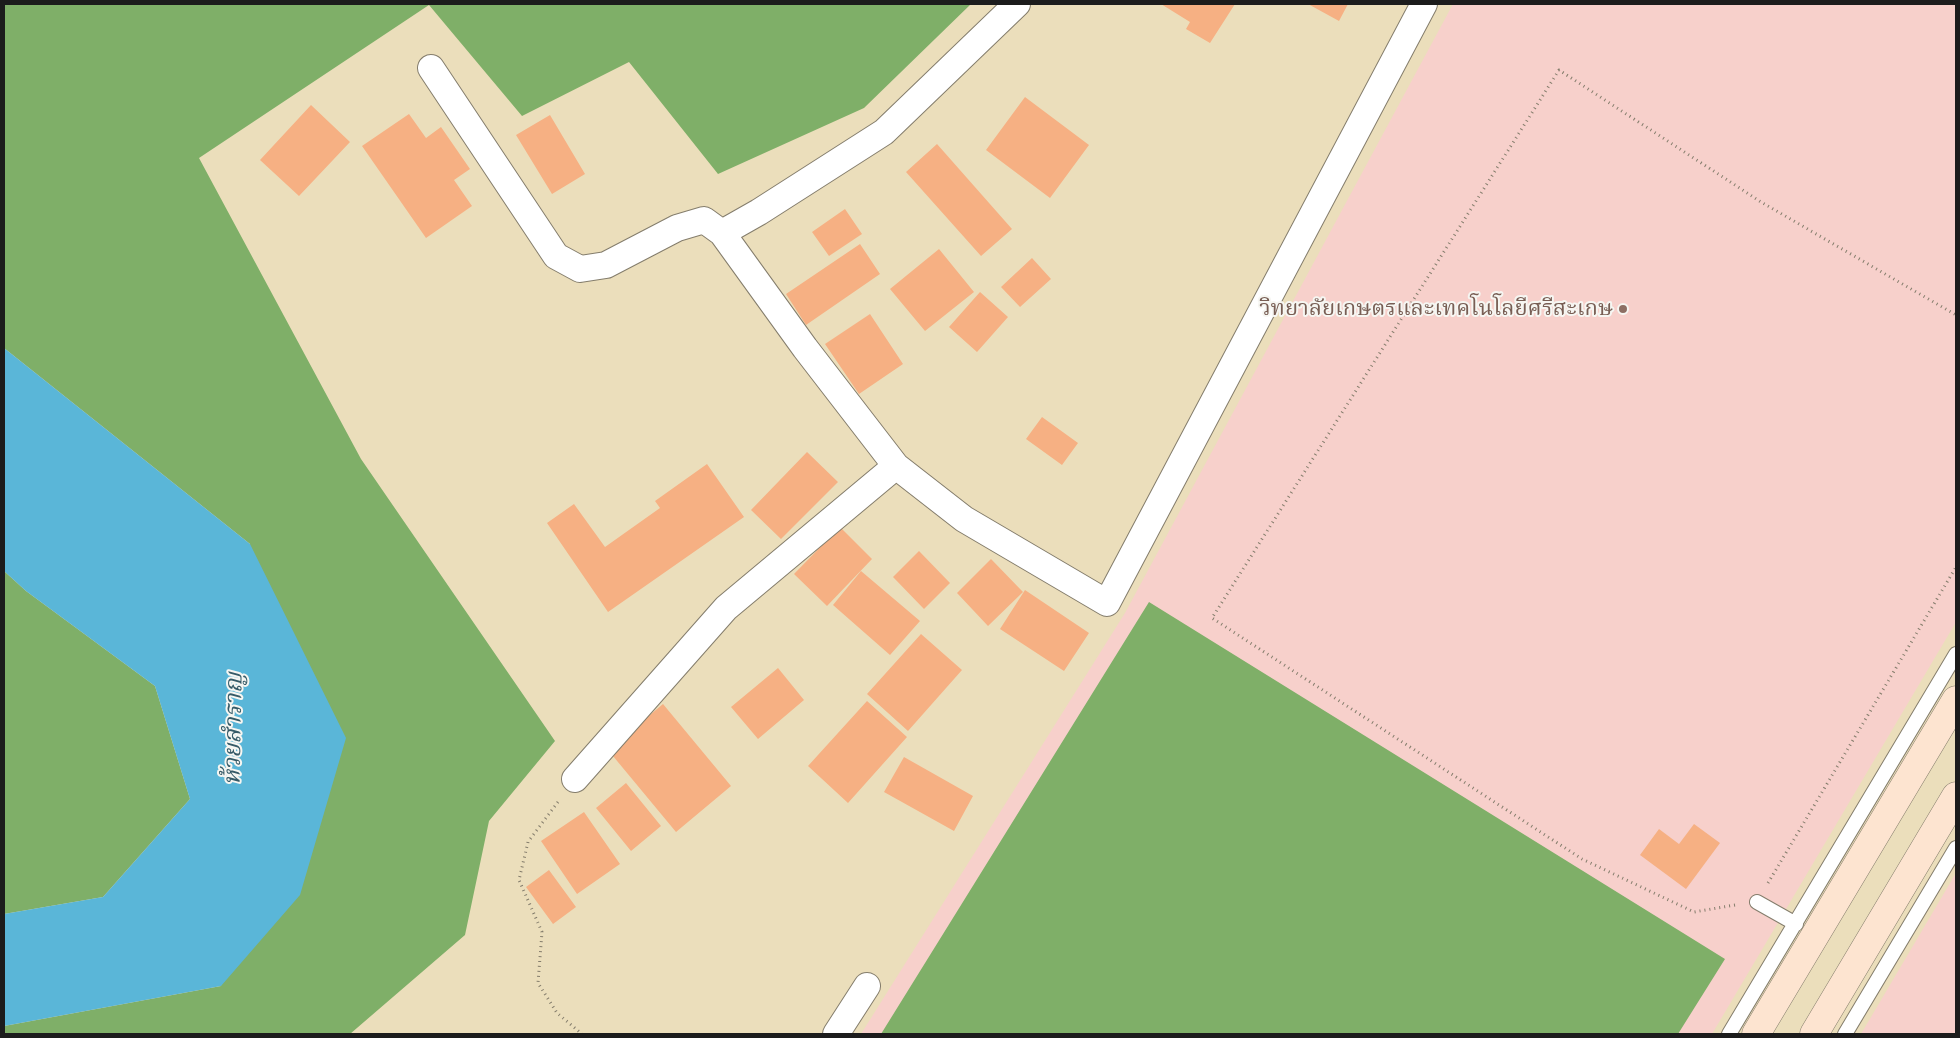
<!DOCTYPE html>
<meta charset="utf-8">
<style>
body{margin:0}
#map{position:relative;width:1960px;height:1038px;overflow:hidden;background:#ebdebb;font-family:"EB Garamond",serif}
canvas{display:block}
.frame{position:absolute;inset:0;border:5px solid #1c1c1c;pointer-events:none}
</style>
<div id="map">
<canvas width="1960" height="1038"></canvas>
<div class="frame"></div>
</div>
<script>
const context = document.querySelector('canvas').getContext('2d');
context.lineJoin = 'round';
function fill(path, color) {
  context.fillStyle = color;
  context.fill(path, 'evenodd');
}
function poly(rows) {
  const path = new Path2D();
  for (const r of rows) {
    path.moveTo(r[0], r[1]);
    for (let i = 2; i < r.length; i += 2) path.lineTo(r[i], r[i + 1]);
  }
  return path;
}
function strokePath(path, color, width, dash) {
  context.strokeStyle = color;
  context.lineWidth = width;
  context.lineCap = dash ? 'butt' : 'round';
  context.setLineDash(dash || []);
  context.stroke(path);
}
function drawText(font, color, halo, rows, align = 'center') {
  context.font = font + ' "EB Garamond","Noto Serif Thai",serif';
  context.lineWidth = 4;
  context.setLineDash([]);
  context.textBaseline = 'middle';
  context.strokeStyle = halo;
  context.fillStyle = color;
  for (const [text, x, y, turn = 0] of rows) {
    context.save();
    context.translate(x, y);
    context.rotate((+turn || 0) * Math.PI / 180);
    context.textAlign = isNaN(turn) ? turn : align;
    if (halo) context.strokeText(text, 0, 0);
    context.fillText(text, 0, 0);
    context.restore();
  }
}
const built = poly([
 [1453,4,1956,4,1956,622,1712,1034,861,1034,1125,613],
 [1956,873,1956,1034,1861,1034]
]);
const forest = poly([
 [4,4,971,4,864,108,718,174,629,62,522,116,429,5,199,158,361,459,555,741,489,821,465,935,350,1034,4,1034,4,1026,221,986,250,544,4,348],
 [4,571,26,591,155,686,190,799,103,897,4,914],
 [1149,602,1725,959,1678,1034,881,1034]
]);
const water = poly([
 [4,348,250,544,346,738,300,895,221,986,4,1026,4,914,103,897,190,799,155,686,26,591,4,571]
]);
const building = poly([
 [1161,4,1235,4,1210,43,1186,29,1190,22],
 [1308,4,1348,4,1339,21],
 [1025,97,1089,145,1050,198,986,150],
 [311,105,350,142,299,196,260,160],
 [409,114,426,138,441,127,470,169,454,180,472,206,426,238,362,146],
 [550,115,585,174,552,194,516,135],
 [937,144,1012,229,981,256,906,172],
 [845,209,862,234,829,256,812,232],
 [860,244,880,274,806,325,786,294],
 [939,249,974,292,925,331,890,289],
 [1032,258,1051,279,1020,307,1001,287],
 [980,292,1008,317,977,352,949,327],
 [870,314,903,364,859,394,825,344],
 [1042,417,1078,443,1062,465,1026,439],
 [807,452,838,482,781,539,751,510],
 [707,464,744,517,608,612,547,523,574,504,605,547,660,508,655,501],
 [840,527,872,559,827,606,794,574],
 [919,551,950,583,924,609,893,577],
 [991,559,1023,592,988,626,957,593],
 [861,571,920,621,890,655,833,605],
 [1025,590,1089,633,1064,671,1000,629],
 [921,634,962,670,908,731,867,694],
 [778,668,804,700,758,739,731,707],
 [867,701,907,737,848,803,808,766],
 [663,704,731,786,676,832,608,750],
 [904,757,973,796,954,831,884,792],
 [626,783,661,826,631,851,596,808],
 [584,812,620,864,577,894,541,841],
 [1694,824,1720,843,1686,889,1640,855,1659,829,1679,844],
 [549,870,576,907,553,924,526,887]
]);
const path = poly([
 [558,802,528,842,519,880,542,932,538,983,557,1013,582,1034],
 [1768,883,1956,567],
 [1735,905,1694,912,1582,859,1212,618,1559,70,1761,202,1956,315]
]);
const lane = poly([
 [1757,902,1796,924],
 [1729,1034,1956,654],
 [1845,1034,1956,848]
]);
const street = poly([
 [431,68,556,256,580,269,606,265,677,228,704,220,722,233,805,348,896,466,964,519,1107,603,1424,4],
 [722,233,759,212,884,132,1017,4],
 [575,779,726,608,896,466],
 [836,1034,867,986]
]);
const secondary = poly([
 [1756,1034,1956,700],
 [1814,1034,1956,796]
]);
const markers = [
 [1623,309,5,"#8d6e63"]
];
const educationNames = [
 ["วิทยาลัยเกษตรและเทคโนโลยีศรีสะเกษ",1613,309]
];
const waterNames = [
 ["ห้วยสำราญ",234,729,-89]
];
fill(built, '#f7d0cb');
fill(forest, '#7faf68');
fill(water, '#5ab6d8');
fill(building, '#f6b083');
strokePath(lane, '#847d6c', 16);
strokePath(street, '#847d6c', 28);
strokePath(secondary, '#847d6c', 29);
strokePath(path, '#847d6c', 3, [1, 4]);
strokePath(lane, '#fff', 14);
strokePath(street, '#fff', 26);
strokePath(secondary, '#fde4d0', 28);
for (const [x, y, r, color] of markers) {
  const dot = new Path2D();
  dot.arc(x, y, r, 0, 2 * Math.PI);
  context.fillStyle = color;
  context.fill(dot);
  strokePath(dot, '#f6f6f2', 2);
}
drawText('22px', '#785e54', '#f6f6f2', educationNames, 'right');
drawText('italic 24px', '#355a67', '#f6f6f2', waterNames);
</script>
